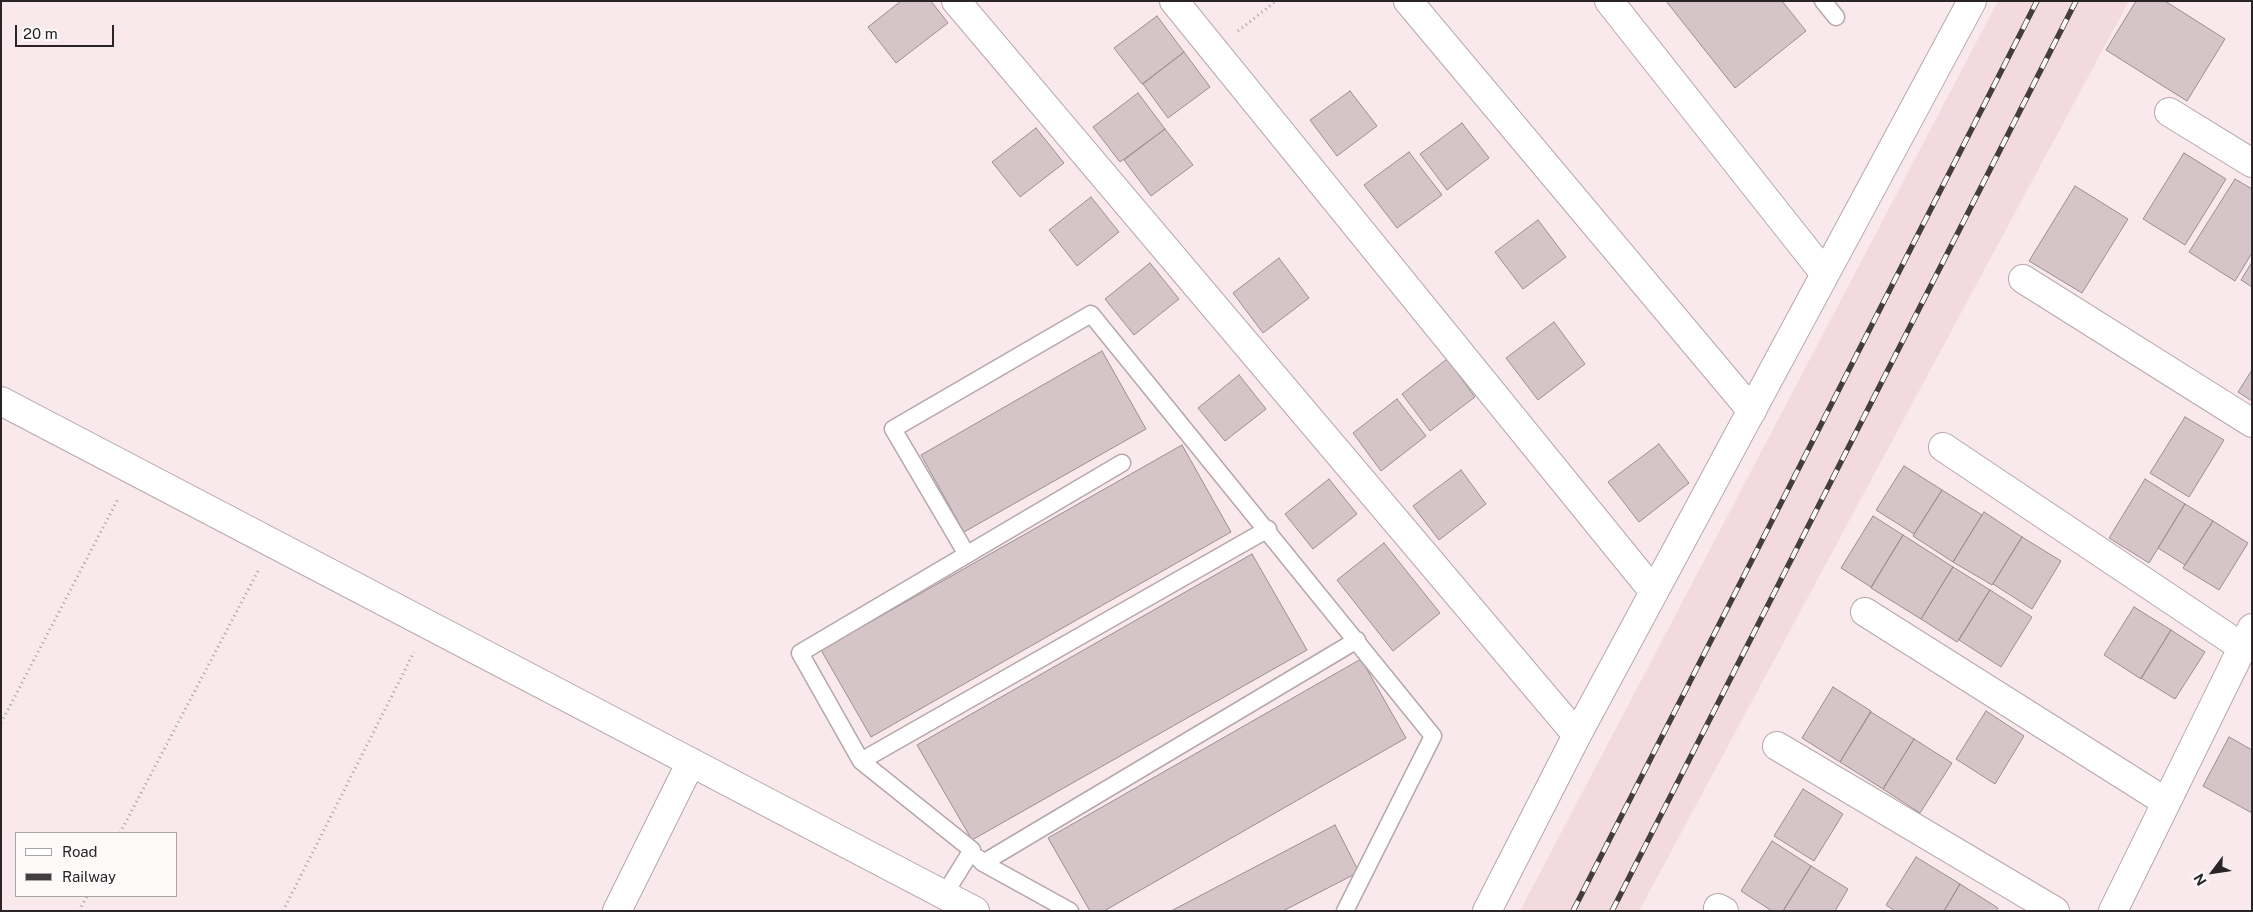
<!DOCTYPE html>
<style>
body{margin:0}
#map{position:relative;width:2253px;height:912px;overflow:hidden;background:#f9e9ec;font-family:"Public Sans",sans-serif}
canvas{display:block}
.frame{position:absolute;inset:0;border:2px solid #2a2426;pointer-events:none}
.legend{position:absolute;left:15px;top:832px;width:162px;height:65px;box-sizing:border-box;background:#fdfafa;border:1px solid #a9a4a5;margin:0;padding:6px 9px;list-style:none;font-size:15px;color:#2a2426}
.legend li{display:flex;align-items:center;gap:10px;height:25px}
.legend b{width:25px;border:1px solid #a9a4a5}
.north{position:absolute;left:2188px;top:847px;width:50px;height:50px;-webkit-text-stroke:4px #fdfafa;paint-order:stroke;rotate:239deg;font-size:14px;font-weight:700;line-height:20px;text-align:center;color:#2a2426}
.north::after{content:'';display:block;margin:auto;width:18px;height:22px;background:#2a2426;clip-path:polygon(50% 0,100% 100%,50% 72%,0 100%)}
.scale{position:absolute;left:15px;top:25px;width:99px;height:22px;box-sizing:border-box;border:2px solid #2a2426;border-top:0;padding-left:6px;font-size:15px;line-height:18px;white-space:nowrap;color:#2a2426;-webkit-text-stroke:4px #fdfafa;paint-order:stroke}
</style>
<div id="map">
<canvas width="2253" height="912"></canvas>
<div class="frame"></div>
<ul class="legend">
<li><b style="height:6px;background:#fff"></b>Road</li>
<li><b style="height:6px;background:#443d3f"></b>Railway</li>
</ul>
<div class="north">N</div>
<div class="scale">20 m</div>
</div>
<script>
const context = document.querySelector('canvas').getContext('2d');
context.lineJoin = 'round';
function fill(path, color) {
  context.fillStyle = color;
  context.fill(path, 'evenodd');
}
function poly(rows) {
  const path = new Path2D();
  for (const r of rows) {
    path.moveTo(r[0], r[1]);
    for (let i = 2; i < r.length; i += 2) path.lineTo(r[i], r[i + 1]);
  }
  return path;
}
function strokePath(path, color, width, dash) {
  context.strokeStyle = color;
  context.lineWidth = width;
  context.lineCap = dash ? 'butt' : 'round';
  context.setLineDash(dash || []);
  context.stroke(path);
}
const built = poly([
 [1998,1,2129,1,1639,911,1520,911]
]);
const building = poly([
 [901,1,931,1,948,23,896,63,868,27,901,1],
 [1666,1,1782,1,1806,31,1735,88,1666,1],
 [2136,1,2165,1,2225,39,2187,101,2106,50,2136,1],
 [1157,16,1184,52,1142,84,1114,48,1157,16],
 [1184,52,1210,87,1168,118,1143,84,1184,52],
 [1350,91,1377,126,1337,156,1310,120,1350,91],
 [1138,93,1165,129,1120,162,1093,127,1138,93],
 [1462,123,1489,158,1447,190,1420,154,1462,123],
 [1036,128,1064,163,1020,197,992,162,1036,128],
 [1165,129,1193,165,1151,196,1124,160,1165,129],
 [1409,152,1442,195,1397,228,1364,185,1409,152],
 [2184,153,2226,179,2185,245,2143,219,2184,153],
 [2235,179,2252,189,2252,253,2235,281,2189,252,2235,179],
 [2075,186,2128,219,2082,293,2029,261,2075,186],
 [1091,197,1119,232,1077,266,1049,230,1091,197],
 [1538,220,1566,257,1523,289,1495,252,1538,220],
 [1279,258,1309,298,1263,333,1233,293,1279,258],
 [2252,262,2252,287,2241,280,2252,262],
 [1150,263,1179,299,1134,335,1105,299,1150,263],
 [1554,322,1585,364,1538,400,1506,358,1554,322],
 [1102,351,1146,429,964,532,921,455,1102,351],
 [1447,359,1475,397,1430,431,1402,394,1447,359],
 [2252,370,2252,401,2238,392,2252,370],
 [1239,375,1266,409,1225,441,1198,408,1239,375],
 [1397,399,1426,436,1381,471,1353,433,1397,399],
 [2185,417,2224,440,2189,497,2150,473,2185,417],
 [1659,444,1689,483,1639,522,1608,482,1659,444],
 [1182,445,1231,532,871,737,821,650,1182,445],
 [1904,466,1942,490,1914,534,1876,510,1904,466],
 [1461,470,1486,504,1439,540,1413,506,1461,470],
 [1329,479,1357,514,1313,549,1285,514,1329,479],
 [2145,479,2185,504,2149,563,2109,538,2145,479],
 [1942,490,1982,515,1953,562,1913,536,1942,490],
 [2185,504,2213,521,2185,565,2158,548,2185,504],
 [1984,512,2022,537,1992,585,1953,562,1984,512],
 [1873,516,1903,535,1871,587,1841,568,1873,516],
 [2213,521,2248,543,2219,590,2183,568,2213,521],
 [1903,535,1953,567,1921,619,1871,588,1903,535],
 [2022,537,2061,561,2032,609,1993,584,2022,537],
 [1384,543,1440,613,1393,651,1337,580,1384,543],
 [1252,554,1307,650,972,840,917,745,1252,554],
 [1953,567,1990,590,1957,642,1921,619,1953,567],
 [1990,590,2032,617,2001,667,1959,640,1990,590],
 [2134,607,2171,630,2141,679,2104,655,2134,607],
 [2171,630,2205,652,2175,699,2141,678,2171,630],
 [1361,659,1406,738,1104,911,1090,911,1048,838,1361,659],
 [1833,687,1871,711,1840,762,1802,738,1833,687],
 [1986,711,2024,736,1995,784,1956,759,1986,711],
 [1871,712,1914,739,1883,789,1840,762,1871,712],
 [2229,737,2252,750,2252,813,2203,786,2229,737],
 [1914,739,1952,763,1920,813,1883,789,1914,739],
 [1803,789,1843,814,1814,861,1774,836,1803,789],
 [1335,825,1359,872,1283,911,1171,911,1335,825],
 [1772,841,1811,866,1783,911,1772,911,1741,891,1772,841],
 [1916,857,1960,884,1944,911,1895,911,1886,905,1916,857],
 [1811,866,1848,889,1835,911,1783,911,1811,866],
 [1960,884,1998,908,1996,911,1944,911,1960,884]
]);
const path = poly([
 [1238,31,1276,1],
 [1,723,119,497],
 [120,833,258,571],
 [79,911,87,896],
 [283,911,414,652]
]);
const service = poly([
 [1823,1,1836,17],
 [966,553,893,429,1091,314,1433,736,1345,911],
 [861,761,1268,529],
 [978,858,983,863,1070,911],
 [983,863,1357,640],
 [944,895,972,850,861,761,800,653,1122,463]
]);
const minor = poly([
 [956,1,1577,735],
 [1174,1,1654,592],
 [1408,1,1752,411],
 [1609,1,1825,274],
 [2169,112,2252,163],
 [2023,279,2252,423],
 [1,401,975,911],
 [1943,447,2242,647],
 [1865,612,2166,802],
 [1777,746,2055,911],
 [1718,908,1724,911],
 [617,911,691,762],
 [1487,911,1577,735,1972,1],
 [2113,911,2252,628]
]);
const rail = poly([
 [1573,911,2037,1],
 [1612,911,2076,1]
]);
fill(built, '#f2dadf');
fill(building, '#d5c5c8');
strokePath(building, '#9b8d90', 1);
strokePath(service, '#b6a7aa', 19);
strokePath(minor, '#b6a7aa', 30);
strokePath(path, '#a89c9e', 3, [1, 4]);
strokePath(service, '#fff', 16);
strokePath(minor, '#fff', 28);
strokePath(rail, '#443d3f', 5.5);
strokePath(rail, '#fdfafa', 4, [11]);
</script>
